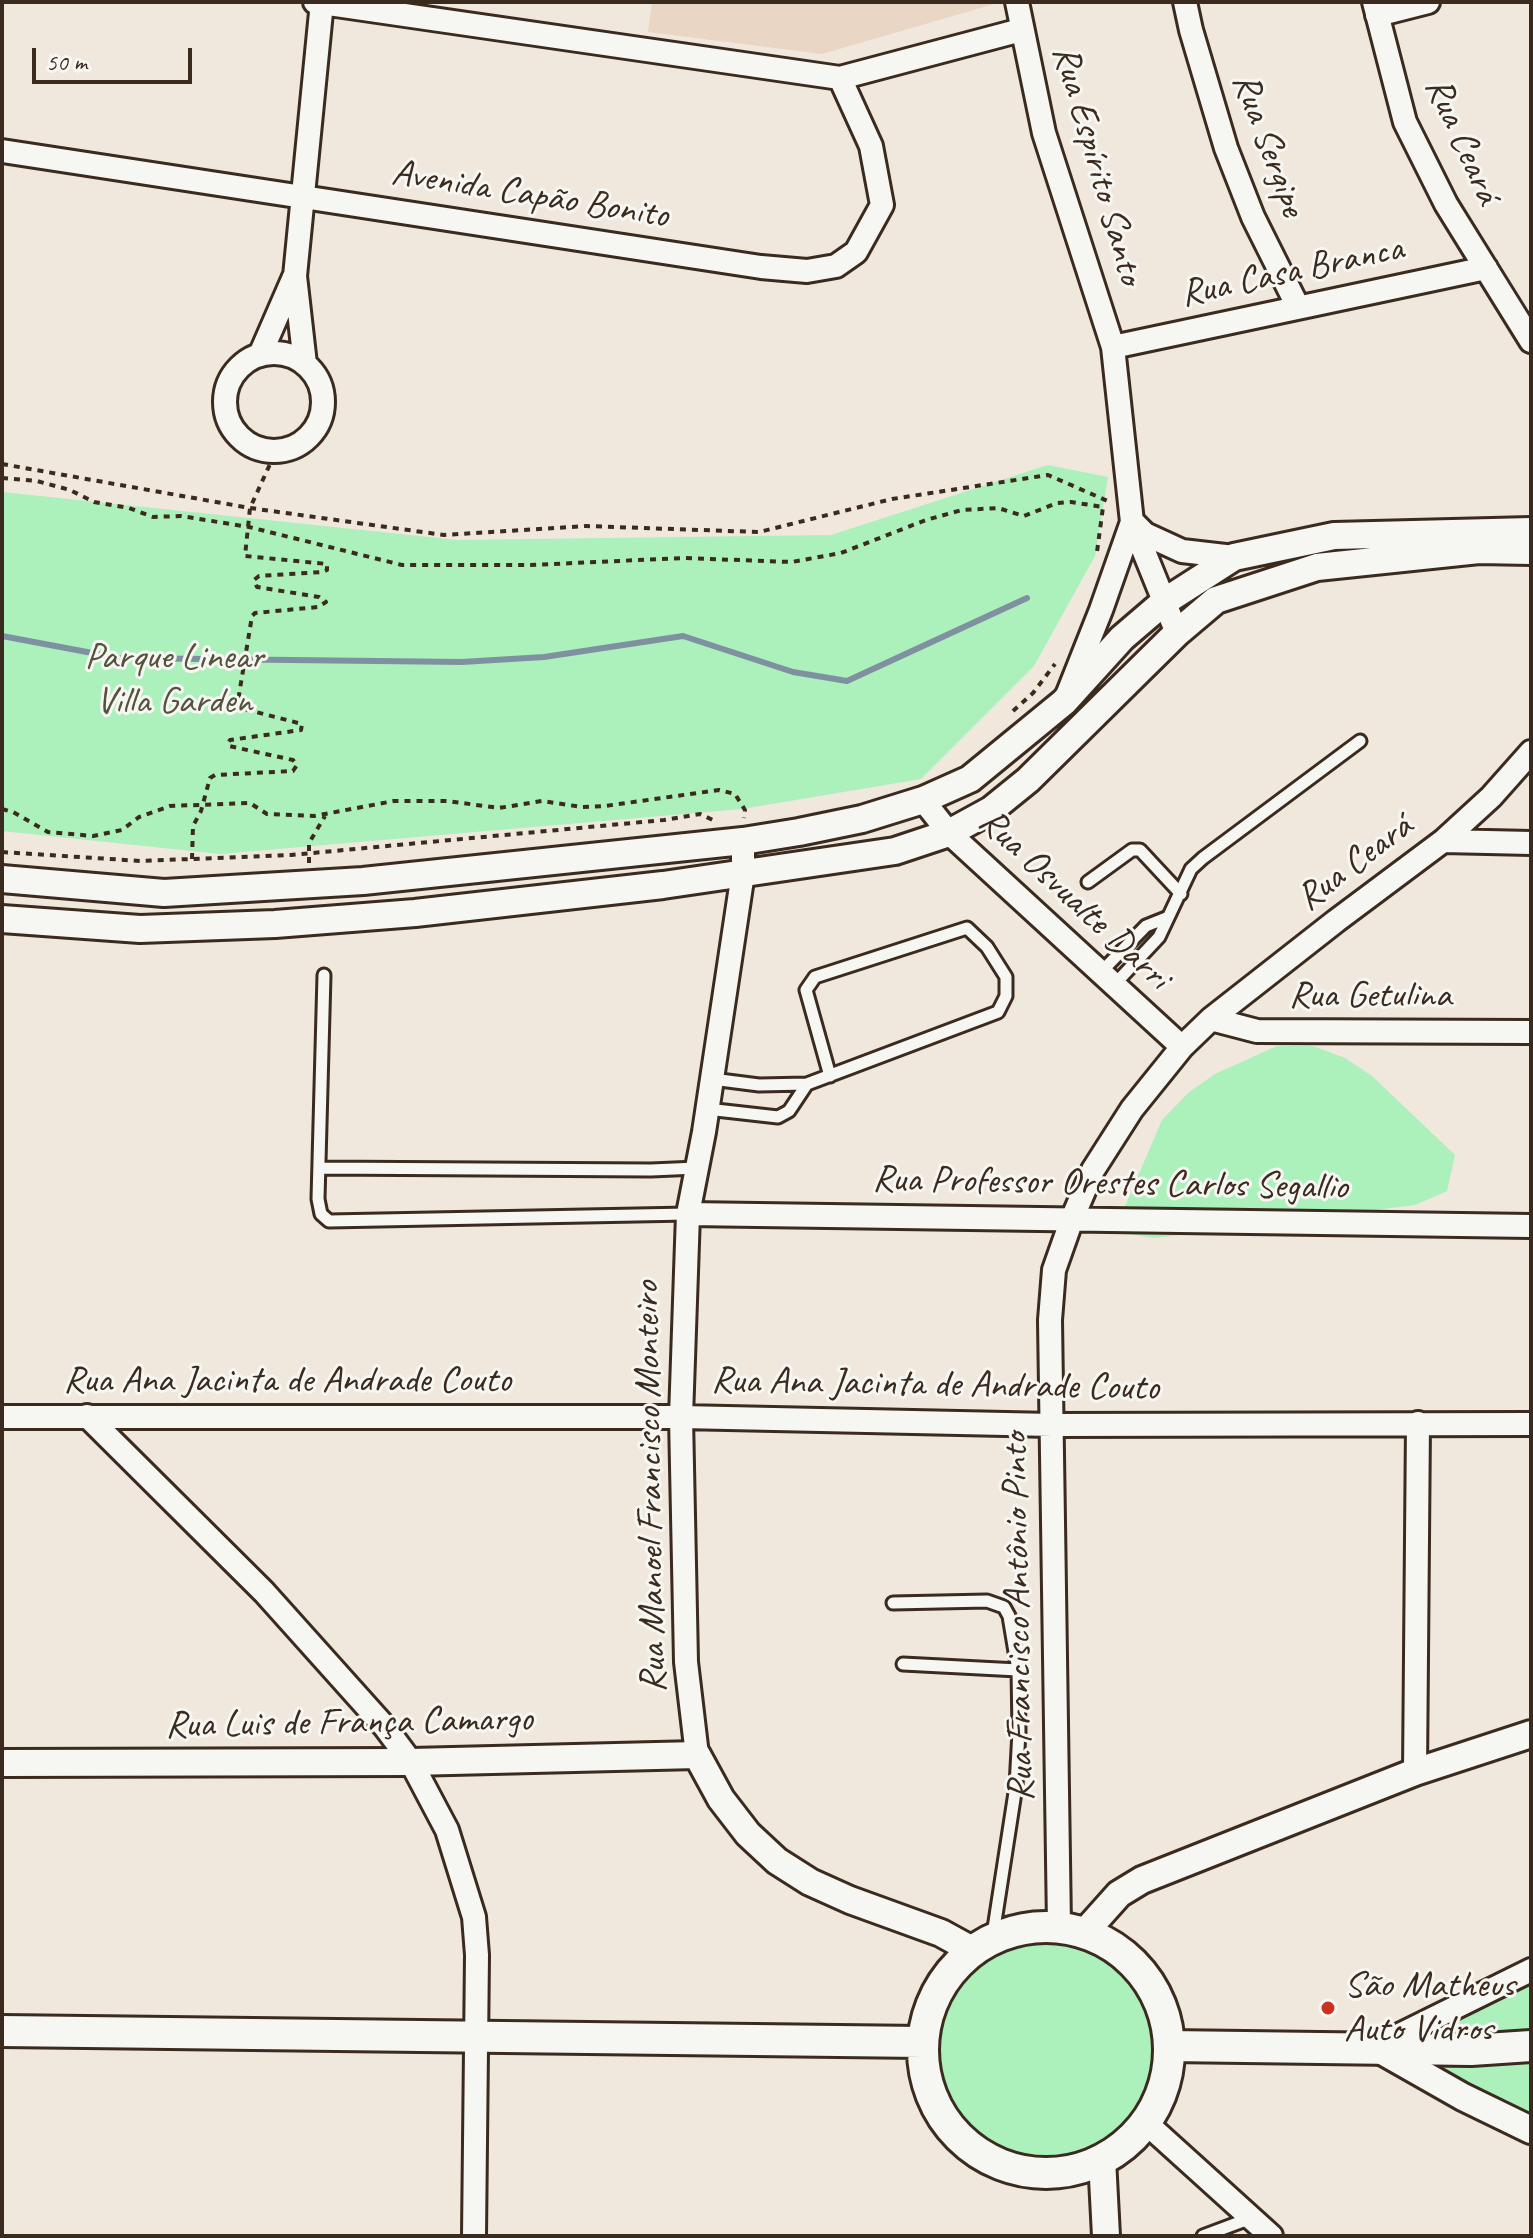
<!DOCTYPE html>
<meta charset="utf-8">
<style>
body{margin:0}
#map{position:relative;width:1533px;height:2238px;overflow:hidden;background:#f0e7dd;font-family:Caveat,sans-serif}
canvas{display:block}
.frame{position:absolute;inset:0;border:4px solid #3b2a1e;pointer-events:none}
.scale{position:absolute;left:32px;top:48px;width:160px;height:36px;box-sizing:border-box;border:4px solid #3b2a1e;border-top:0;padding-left:10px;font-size:24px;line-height:28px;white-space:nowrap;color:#3b2a1e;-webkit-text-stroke:6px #f6f6f2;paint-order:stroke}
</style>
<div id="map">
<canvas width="1533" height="2238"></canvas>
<div class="frame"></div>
<div class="scale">50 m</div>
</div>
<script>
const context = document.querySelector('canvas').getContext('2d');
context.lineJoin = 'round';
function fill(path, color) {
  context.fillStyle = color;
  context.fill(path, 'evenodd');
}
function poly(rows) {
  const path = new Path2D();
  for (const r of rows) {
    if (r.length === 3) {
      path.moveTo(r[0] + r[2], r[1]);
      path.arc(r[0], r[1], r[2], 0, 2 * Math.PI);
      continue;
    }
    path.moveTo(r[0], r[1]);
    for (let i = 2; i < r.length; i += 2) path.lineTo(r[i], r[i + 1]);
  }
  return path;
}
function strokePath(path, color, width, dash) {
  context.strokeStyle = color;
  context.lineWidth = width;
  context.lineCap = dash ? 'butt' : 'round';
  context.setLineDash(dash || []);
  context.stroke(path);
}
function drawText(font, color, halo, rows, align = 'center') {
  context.font = font + ' Caveat,sans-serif';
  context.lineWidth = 6;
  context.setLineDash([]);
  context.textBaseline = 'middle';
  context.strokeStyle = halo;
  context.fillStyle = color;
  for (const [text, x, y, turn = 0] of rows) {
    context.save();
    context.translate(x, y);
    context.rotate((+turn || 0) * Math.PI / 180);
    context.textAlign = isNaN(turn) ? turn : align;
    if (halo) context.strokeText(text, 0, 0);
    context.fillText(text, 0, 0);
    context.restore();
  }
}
const built = poly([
 [652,2,993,2,994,4,822,54,648,32]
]);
const green = poly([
 [1048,465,1108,477,1095,556,1034,666,921,779,742,809,220,854,2,831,2,492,457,540,831,535],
 [1277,1046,1313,1046,1345,1058,1372,1076,1455,1155,1447,1191,1415,1205,1155,1238,1114,1232,1162,1120,1188,1093,1215,1074],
 [1046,2049,123],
 [1531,1970,1531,2130,1375,2047]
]);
const stream = poly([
 [2,636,119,658,462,662,544,657,683,636,793,672,847,681,1027,598]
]);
const path = poly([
 [2,464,250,508,444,535,586,526,759,532,892,499,1048,475,1110,502],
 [2,478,37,481,70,490,94,502,129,508,153,517,181,516,249,527,402,565,531,565,683,558,792,562,841,553,926,520,962,510,998,508,1024,516,1057,503,1071,502,1103,507,1097,552],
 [1013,711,1033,693,1055,664],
 [2,809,13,812,48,832,93,836,122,830,139,817,170,806,250,803,267,814,314,816,394,801,447,801,499,808,542,801,582,807,605,806,719,790,735,794,745,810,744,818],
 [2,852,141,861,291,855,664,820,700,814,715,821],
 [192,859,193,826,201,811,210,778,215,775,293,771,297,765,293,760,229,746,228,743,230,740,301,730,302,724,237,707,252,616,255,613,318,607,326,602,319,597,257,587,254,580,259,576,322,572,327,570,327,564,245,556,250,508,276,451],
 [309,863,309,843,325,816]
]);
const service = poly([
 [1088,882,1132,850,1140,850,1181,894],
 [1100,973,1146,926,1166,918],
 [324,975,318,1199,321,1214,329,1221,688,1214],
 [1113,986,1159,937,1191,869,1203,858,1360,741],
 [712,1079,759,1085,807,1084,998,1012,1006,996,1006,977,987,947,967,928,815,977,806,990,830,1076],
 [707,1109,778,1117,789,1111,807,1084],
 [319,1168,651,1170,697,1168],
 [893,1603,987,1601,1004,1607,1009,1616,1018,1670],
 [903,1664,1018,1670,1019,1731,1016,1786,992,1941],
 [1203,2236,1251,2218]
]);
const minor = poly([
 [315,2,840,78,1021,30],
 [1017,2,1044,133,1113,347,1132,522,1177,633],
 [1185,2,1191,30,1226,148,1253,217,1298,307],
 [1374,2,1405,122,1446,204,1531,341],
 [1377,15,1428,2],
 [2,151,761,267,807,271,836,266,856,252,882,205,871,146,840,78],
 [1113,347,1486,268],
 [274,402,49],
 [260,355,294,277],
 [305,364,295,276,322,2],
 [1133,522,1145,534,1182,551,1234,557],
 [1068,693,1101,610,1132,522],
 [923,800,949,833,1182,1047],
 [1443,841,1531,843],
 [1211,1019,1257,1031,1531,1032],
 [688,1214,1531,1226],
 [87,1416,264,1592,385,1727,411,1762,447,1830,474,1917,477,1955,474,2236],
 [2,1417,681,1417,1052,1425,1531,1424],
 [697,1755,686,1662,681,1417,688,1214,704,1132,743,873,743,841],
 [1415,1772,1418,1423],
 [1059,1926,1050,1320,1054,1270,1072,1219,1093,1170,1132,1109,1182,1047,1211,1019,1336,921,1443,841,1491,797,1531,752],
 [1375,2047,1531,1970],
 [1145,2122,1271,2236]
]);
const tertiary = poly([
 [2,879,164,893,363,881,743,841,799,832,862,819,923,800,970,779,1064,702,1122,638,1164,602,1234,557,1334,536,1531,531],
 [2,919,140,929,275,924,415,913,663,885,895,851,949,833,991,810,1028,780,1177,633,1216,600,1317,567,1479,550,1531,551],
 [2,1763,411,1762,697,1755,721,1799,748,1834,777,1861,810,1882,850,1900,941,1933,972,1950],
 [1085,1932,1119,1894,1142,1880,1415,1772,1531,1734],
 [1375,2047,1463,2097,1531,2130],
 [1102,2159,1106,2236]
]);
const secondary = poly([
 [1046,2050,123],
 [2,2031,922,2042],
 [1169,2046,1471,2050,1531,2046]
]);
const markers = [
 [1328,2008,8,"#c8321e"]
];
const streetNames = [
 ["Rua Ceará",1462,141,66],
 ["Rua Sergipe",1268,145,70],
 ["Rua Espírito Santo",1097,165,74],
 ["Avenida Capão Bonito",530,195,9],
 ["Rua Casa Branca",1292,272,-12],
 ["Rua Ceará",1355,863,-37],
 ["Rua Osvualte Darri",1074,900,43],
 ["Rua Getulina",1370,996],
 ["Rua Professor Orestes Carlos Segallio",1110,1184,1],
 ["Rua Ana Jacinta de Andrade Couto",287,1381],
 ["Rua Ana Jacinta de Andrade Couto",935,1385,1],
 ["Rua Manoel Francisco Monteiro",651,1487,-91],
 ["Rua Francisco Antônio Pinto",1019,1617,-91],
 ["Rua Luis de França Camargo",349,1723,-1]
];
const parkNames = [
 ["Parque Linear",174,658],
 ["Villa Garden",174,702]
];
const poiNames = [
 ["São Matheus",1344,1986],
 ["Auto Vidros",1344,2030]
];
fill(built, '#e9d6c4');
fill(green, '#acf0bb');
strokePath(stream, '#7f91a0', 6);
strokePath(service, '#3b2a1e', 17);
strokePath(minor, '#3b2a1e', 28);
strokePath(tertiary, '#3b2a1e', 32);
strokePath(secondary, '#3b2a1e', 36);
strokePath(path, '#3b2a1e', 4, [6, 6]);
strokePath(service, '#f6f6f2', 11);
strokePath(minor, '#f6f6f2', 22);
strokePath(tertiary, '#f6f6f2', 26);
strokePath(secondary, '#f6f6f2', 30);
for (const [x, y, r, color] of markers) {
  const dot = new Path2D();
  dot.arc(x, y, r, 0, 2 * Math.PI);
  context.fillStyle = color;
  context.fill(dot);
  strokePath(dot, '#f6f6f2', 3);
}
drawText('38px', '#3b2a1e', '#f6f6f2', streetNames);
drawText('38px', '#52523d', '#f6f6f2', parkNames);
drawText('38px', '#3b2a1e', '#f6f6f2', poiNames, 'left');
</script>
